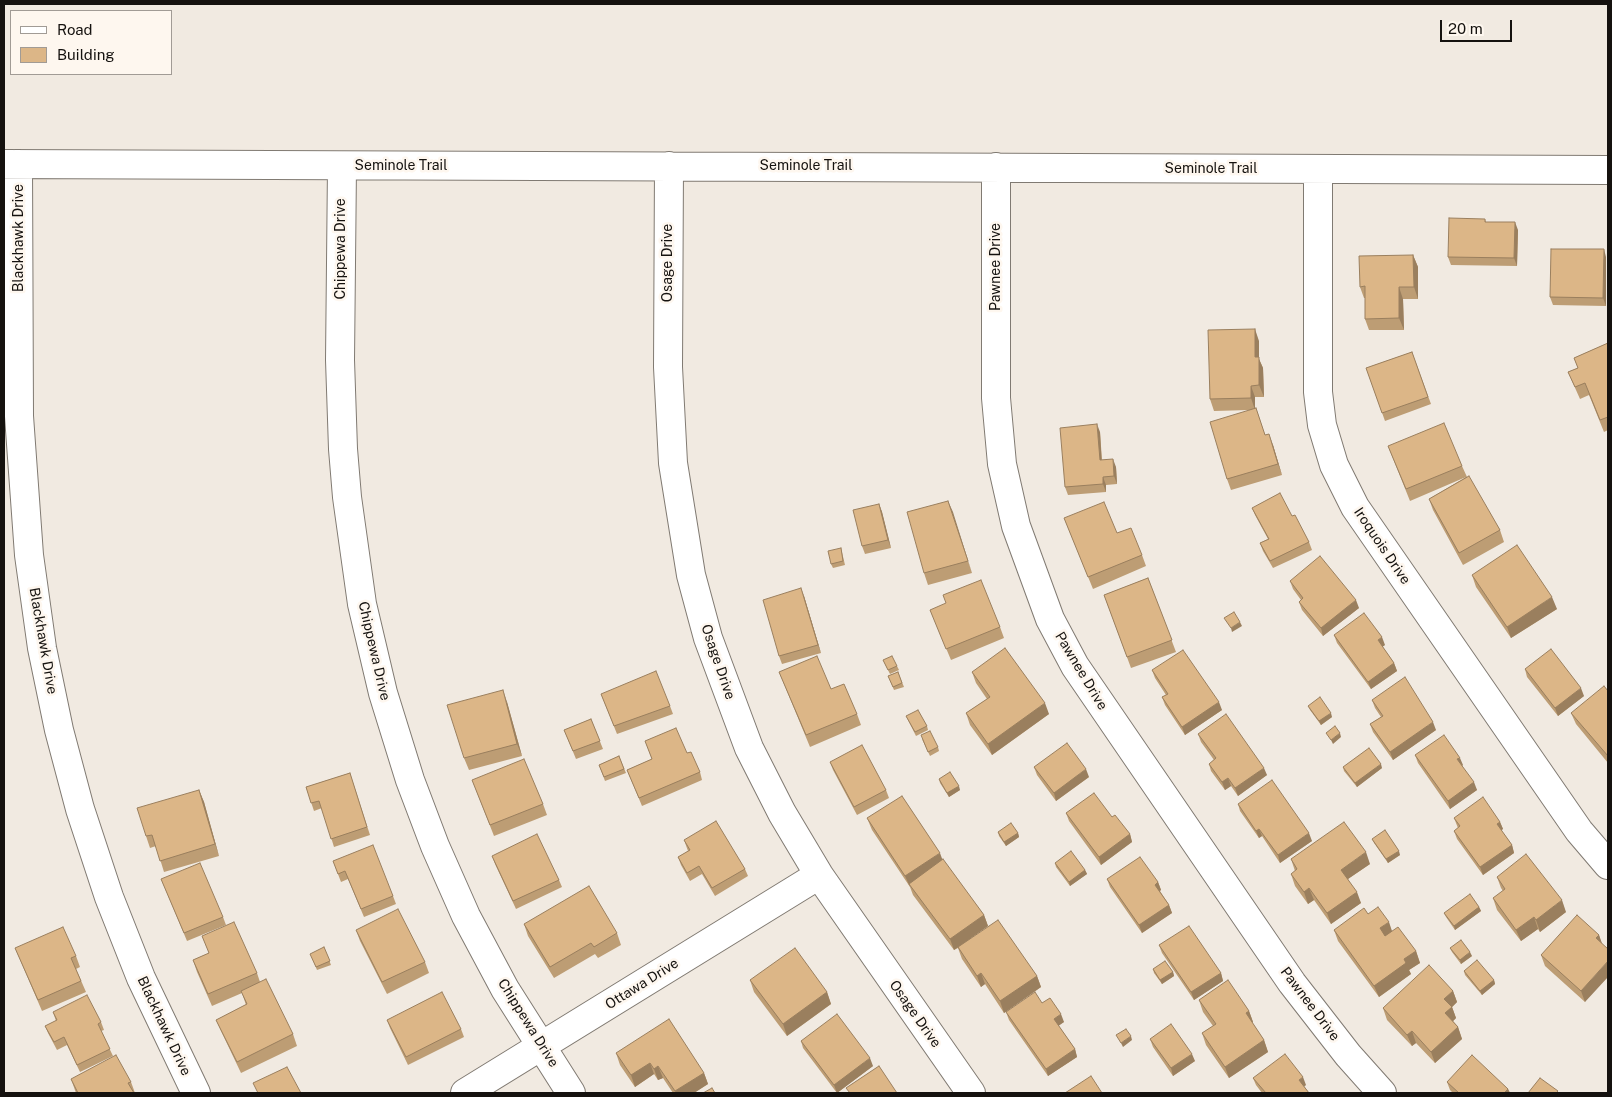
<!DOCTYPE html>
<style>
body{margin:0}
#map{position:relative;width:1612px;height:1097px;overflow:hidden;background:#f1eae1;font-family:"Public Sans",sans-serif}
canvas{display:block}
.frame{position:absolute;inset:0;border:5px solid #15120f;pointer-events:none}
.legend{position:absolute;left:10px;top:10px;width:162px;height:65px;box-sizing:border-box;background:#fef7ef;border:1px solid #a19b95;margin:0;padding:6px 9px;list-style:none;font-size:15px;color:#15120f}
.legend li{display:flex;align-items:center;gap:10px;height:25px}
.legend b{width:25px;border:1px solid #a19b95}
.scale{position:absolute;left:1440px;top:20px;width:72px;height:22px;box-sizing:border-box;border:2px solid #15120f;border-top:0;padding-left:6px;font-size:15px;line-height:18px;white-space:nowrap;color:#15120f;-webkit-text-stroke:4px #fef7ef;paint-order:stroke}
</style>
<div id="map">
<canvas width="1612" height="1097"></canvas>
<div class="frame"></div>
<ul class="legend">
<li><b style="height:6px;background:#fff"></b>Road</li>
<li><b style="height:14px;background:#dcb687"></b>Building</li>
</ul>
<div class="scale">20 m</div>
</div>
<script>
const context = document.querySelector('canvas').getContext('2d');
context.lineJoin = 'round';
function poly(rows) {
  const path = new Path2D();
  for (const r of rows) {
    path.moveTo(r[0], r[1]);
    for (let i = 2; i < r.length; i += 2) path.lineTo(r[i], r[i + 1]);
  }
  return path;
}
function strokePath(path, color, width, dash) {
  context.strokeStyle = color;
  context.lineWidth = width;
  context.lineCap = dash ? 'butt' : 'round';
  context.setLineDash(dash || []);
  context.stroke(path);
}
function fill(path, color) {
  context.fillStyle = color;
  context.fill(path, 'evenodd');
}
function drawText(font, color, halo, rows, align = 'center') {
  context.font = font + ' "Public Sans",sans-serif';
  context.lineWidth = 5;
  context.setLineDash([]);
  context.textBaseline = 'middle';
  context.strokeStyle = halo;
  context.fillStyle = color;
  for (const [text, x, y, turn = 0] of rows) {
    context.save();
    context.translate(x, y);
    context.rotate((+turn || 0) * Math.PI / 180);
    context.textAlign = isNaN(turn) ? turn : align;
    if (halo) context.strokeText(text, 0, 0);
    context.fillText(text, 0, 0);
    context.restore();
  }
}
const minor = poly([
 [4,164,1608,170],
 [18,164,19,416,29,555,42,648,59,730,80,809,109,897,141,978,196,1093],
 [342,166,340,360,343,449,347,497,362,604,383,693,410,780,435,846,466,916,505,989,571,1093],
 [669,166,668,367,673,463,691,575,708,638,749,748,782,813,819,875,971,1093],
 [996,167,996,398,1002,464,1016,526,1050,619,1075,666,1292,983,1348,1055,1382,1093],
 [1318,169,1318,392,1322,425,1334,465,1355,507,1579,831,1608,865],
 [465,1093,819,875]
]);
const wall = poly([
 [1485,219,1486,222,1518,230,1517,266,1451,265,1448,257],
 [1413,255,1418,267,1418,299,1403,299,1404,330,1369,330,1365,319,1365,298,1364,298,1360,287],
 [1606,257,1606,306,1553,305,1550,297],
 [1259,341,1259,359,1263,368,1264,397,1255,397,1255,408,1256,408,1265,435,1273,445,1282,475,1231,490,1227,479,1249,410,1214,411,1210,399],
 [1608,343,1608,430,1604,432,1589,395,1580,399,1568,372,1578,368,1574,358],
 [1412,352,1431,404,1385,421,1366,368],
 [1100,432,1102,460,1116,467,1117,484,1106,485,1106,492,1068,495,1065,487],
 [1388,446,1462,466,1467,477,1500,530,1504,542,1463,565,1433,510,1429,499,1466,477,1410,501],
 [948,501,972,573,928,585,924,573],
 [879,504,882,512,891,548,865,554,862,546],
 [1252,508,1292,516,1309,542,1312,550,1273,568,1263,551,1260,543,1268,539,1255,515],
 [1064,518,1117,533,1142,555,1146,566,1093,589],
 [841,548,845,565,833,568,831,564],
 [1472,575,1557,609,1511,638,1476,587],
 [1148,578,1176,652,1131,668,1104,595],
 [1290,581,1359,608,1323,636,1302,610,1299,602,1301,600,1293,589],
 [804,596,821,653,782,664,779,656],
 [930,610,1000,627,1004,638,951,660],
 [1334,635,1385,645,1382,646,1394,663,1397,671,1371,689,1337,643],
 [883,660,897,666,899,670,890,674],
 [1525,669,1584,696,1558,716,1527,677],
 [1152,670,1222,710,1185,735,1165,705,1162,697,1166,695,1155,678],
 [779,672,831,689,857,714,861,725,810,747],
 [898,672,904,687,894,690,888,676],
 [972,672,1049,714,992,755,970,725,966,713,987,699,976,683],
 [1608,691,1608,763,1576,724,1571,713],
 [601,694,670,706,673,714,617,734],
 [1372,700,1436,730,1393,760,1373,732,1370,724,1381,717,1375,708],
 [507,702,522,756,469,770,464,758],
 [1308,706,1332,717,1321,725,1310,710],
 [906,716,927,726,928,730,916,736],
 [591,719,603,749,576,759,564,730],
 [1198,734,1267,775,1238,796,1231,786,1225,790,1211,771,1209,764,1214,760,1201,742],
 [922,739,938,747,939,751,930,756],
 [645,741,700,772,702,780,642,806,627,770,652,759],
 [1415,755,1463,765,1462,766,1477,790,1450,809,1418,763],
 [619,756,626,773,605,781,599,765],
 [830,762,886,790,889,798,857,815,833,770],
 [1034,767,1089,777,1056,801,1037,775],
 [1343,767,1382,768,1357,787,1344,771],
 [350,773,370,835,334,847,322,808,314,811,306,787],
 [939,779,960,790,949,797,940,783],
 [472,780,543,804,547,815,494,836],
 [199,790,204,802,219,856,164,872,156,846,150,848,146,836],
 [1238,804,1312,841,1280,863,1262,836,1259,838,1240,811],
 [1066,813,1112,817,1130,834,1132,842,1101,865,1069,821],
 [867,818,942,860,984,915,988,926,971,938,1037,976,1041,987,1004,1013,985,984,981,987,962,959,958,948,954,950,913,895,910,887,872,830],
 [1454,818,1500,822,1503,829,1501,830,1512,845,1514,853,1483,875,1457,839,1454,831,1458,828],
 [998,832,1018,833,1019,837,1006,846,999,836],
 [1372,839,1400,855,1388,863,1374,843],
 [684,840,745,869,748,876,715,896,702,874,690,881,681,865,678,857,688,851],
 [492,856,559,880,562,887,516,909,495,864],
 [1291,859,1370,864,1348,879,1361,903,1331,924,1314,900,1308,904,1295,886,1291,874,1295,871],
 [333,861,393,896,396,904,364,917,348,879,341,882],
 [1055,863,1085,870,1087,874,1070,886,1056,867],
 [1497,877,1566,912,1540,932,1538,929,1521,941,1497,910,1493,898,1503,891,1501,888],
 [161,879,223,917,226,925,187,941],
 [1107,879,1158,882,1161,890,1160,891,1169,905,1172,913,1142,933,1110,887],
 [1479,907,1481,911,1455,930,1446,917,1444,913],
 [1368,914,1392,931,1416,951,1420,963,1409,970,1411,974,1379,997,1338,941,1334,930],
 [524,924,617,933,621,945,598,958,595,954,554,978,528,936],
 [356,930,425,962,429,973,387,994,360,941],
 [1599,935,1601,942,1585,1002,1545,966,1541,955],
 [202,936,257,973,260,982,293,1034,297,1046,241,1073,221,1031,216,1020,246,1005,242,993,212,1006,197,972,193,960,209,953],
 [1159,945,1221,973,1223,981,1194,1000,1162,953],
 [324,947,331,965,317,970,312,958],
 [15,948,76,956,80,967,76,969,86,992,42,1011],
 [1450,948,1472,956,1461,964,1452,952],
 [1153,969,1173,972,1174,976,1162,984,1154,973],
 [1464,971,1494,980,1495,984,1482,995,1465,975],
 [750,980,827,992,831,1004,787,1036,754,992],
 [1453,991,1457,1002,1452,1007,1456,1018,1453,1021,1458,1027,1462,1039,1435,1063,1416,1043,1412,1046,1387,1020,1383,1008],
 [1199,1000,1249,1011,1253,1022,1252,1023,1264,1040,1268,1052,1229,1078,1206,1045,1202,1033,1213,1026,1203,1012],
 [1042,1003,1064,1022,1058,1025,1075,1049,1077,1057,1048,1076,1009,1020,1006,1012],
 [53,1012,101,1022,104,1030,101,1031,113,1056,80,1072,67,1045,57,1050,48,1033,45,1026,56,1021],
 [387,1020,461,1029,464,1037,408,1065,390,1028],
 [1150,1039,1195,1061,1173,1076,1153,1047],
 [801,1041,873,1066,837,1093,803,1048],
 [616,1053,704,1073,708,1084,694,1093,673,1093,663,1078,658,1080,654,1074,635,1087,620,1065],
 [1253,1078,1306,1085,1304,1086,1309,1093,1262,1093,1256,1085],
 [71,1079,131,1082,135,1093,76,1093],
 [1447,1082,1508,1089,1510,1093,1453,1093,1450,1090]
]);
const shadedWall = poly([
 [1515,222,1518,230,1517,266,1514,258],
 [1604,249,1606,257,1606,306,1603,298],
 [1413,255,1418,267,1418,299,1414,287],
 [1399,287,1403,299,1404,330,1399,318],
 [1255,329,1259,341,1259,359,1263,368,1264,397,1259,385,1255,357],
 [1251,386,1255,397,1255,410,1251,398],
 [1097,424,1100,432,1102,468,1100,460],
 [1269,434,1273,445,1282,475,1278,464],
 [1113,459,1116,467,1117,484,1114,476],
 [1103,477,1106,485,1106,492,1103,484],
 [948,501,953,512,972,573],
 [879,504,882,512,891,548,888,540],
 [801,588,804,596,821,653,818,645],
 [1552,597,1557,609,1511,638,1507,627],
 [1356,600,1359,608,1323,636,1321,628],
 [1240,622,1242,626,1232,632,1231,628],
 [1382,637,1385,645,1381,648,1378,640],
 [1394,663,1397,671,1371,689,1368,682],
 [1581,688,1584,696,1558,716,1555,708],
 [503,690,507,702,522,756,517,744],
 [1219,702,1222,710,1185,735,1182,727],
 [1045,703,1049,714,992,755,988,744],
 [1331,713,1332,717,1321,725,1319,721],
 [1433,722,1436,730,1393,760,1390,752],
 [1340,733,1341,737,1333,744,1331,740],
 [1460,758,1463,765,1460,767,1457,759],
 [1381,764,1382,768,1357,787,1355,783],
 [1264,768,1267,775,1238,796,1235,788],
 [1086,769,1089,777,1056,801,1054,793],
 [1228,778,1231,786,1225,790,1222,782],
 [1474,782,1477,790,1450,809,1448,801],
 [959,786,960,790,949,797,947,793],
 [199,790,204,802,219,856,215,844],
 [1500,822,1503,829,1499,832,1497,824],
 [1259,829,1262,836,1259,838,1256,831],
 [1018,833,1019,837,1006,846,1004,842],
 [1309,833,1312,841,1280,863,1278,855],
 [1130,834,1132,842,1101,865,1099,857],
 [1512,845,1514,853,1483,875,1480,867],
 [1399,851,1400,855,1388,863,1386,859],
 [1366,852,1370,864,1345,881,1341,870],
 [940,853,944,864,909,884,910,887,905,876],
 [1085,870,1087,874,1070,886,1069,882],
 [1158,882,1161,890,1158,892,1155,885],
 [1309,888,1314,900,1308,904,1304,892],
 [1357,892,1361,903,1331,924,1327,913],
 [1562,900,1566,912,1540,932,1536,920],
 [1169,905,1172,913,1142,933,1139,925],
 [1479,907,1481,911,1455,930,1454,926],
 [984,915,988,926,954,950,950,939],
 [1534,917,1538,929,1521,941,1516,930],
 [1389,922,1393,934,1384,940,1380,928],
 [1599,935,1603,946,1596,938],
 [1416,951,1420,963,1409,970,1411,974,1379,997,1374,986,1404,959],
 [1470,952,1472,956,1461,964,1460,960],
 [1608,961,1608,977,1585,1002,1581,991],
 [1173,972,1174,976,1162,984,1160,980],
 [981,973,985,984,981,987,977,976],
 [1221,973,1223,981,1194,1000,1191,992],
 [1037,976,1041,987,1004,1013,1000,1001],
 [1494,980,1495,984,1482,995,1480,991],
 [1453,991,1457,1002,1452,1007,1456,1018,1449,1025,1445,1013,1444,999],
 [827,992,831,1004,787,1036,783,1024],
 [1249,1011,1253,1022,1250,1024,1246,1013],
 [1061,1014,1064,1022,1057,1027,1054,1019],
 [1458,1027,1462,1039,1435,1063,1431,1052],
 [1412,1031,1416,1043,1412,1046,1407,1035],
 [1131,1036,1132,1040,1123,1047,1121,1043],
 [1264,1040,1268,1052,1229,1078,1225,1067],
 [1075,1049,1077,1057,1048,1076,1046,1069],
 [1192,1054,1195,1061,1173,1076,1171,1068],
 [870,1058,873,1066,837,1093,834,1085],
 [650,1063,654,1074,635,1087,631,1075],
 [658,1066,663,1078,658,1080,654,1069],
 [704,1073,708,1084,694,1093,676,1093,675,1091],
 [1303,1077,1306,1085,1302,1088,1299,1080],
 [1508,1089,1510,1093,1504,1093]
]);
const building = poly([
 [1449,218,1485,219,1485,222,1515,222,1514,258,1448,257,1449,218],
 [1551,249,1604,249,1603,298,1550,297,1551,249],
 [1413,255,1414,287,1399,287,1399,318,1365,319,1365,286,1360,287,1359,256,1413,255],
 [1255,329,1255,357,1259,357,1259,385,1251,386,1251,398,1210,399,1208,330,1255,329],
 [1608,343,1608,417,1600,420,1585,383,1575,387,1568,372,1578,368,1574,358,1608,343],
 [1412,352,1428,397,1382,413,1366,368,1412,352],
 [1256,408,1265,435,1269,434,1278,464,1227,479,1210,422,1256,408],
 [1444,423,1462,466,1406,489,1388,446,1444,423],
 [1097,424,1100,460,1113,459,1114,476,1103,477,1103,484,1065,487,1060,428,1097,424],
 [1469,476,1500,530,1459,553,1429,499,1469,476],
 [1280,493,1292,516,1295,515,1309,542,1270,561,1260,543,1269,539,1252,508,1280,493],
 [948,501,968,561,924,573,907,512,948,501],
 [1104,502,1117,533,1131,528,1142,555,1088,577,1064,518,1104,502],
 [879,504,888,540,862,546,853,510,879,504],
 [1517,545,1552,597,1507,627,1472,575,1517,545],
 [841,548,843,561,831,564,828,551,841,548],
 [1320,556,1356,600,1321,628,1299,602,1303,598,1290,581,1320,556],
 [1148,578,1172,640,1127,657,1104,595,1148,578],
 [981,580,1000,627,946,649,930,610,946,603,943,595,981,580],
 [801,588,818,645,779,656,763,600,801,588],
 [1234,612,1240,622,1231,628,1224,618,1234,612],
 [1364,613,1382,637,1378,640,1394,663,1368,682,1334,635,1364,613],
 [1005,648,1045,703,988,744,966,713,990,697,972,672,1005,648],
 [1551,649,1581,688,1555,708,1525,669,1551,649],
 [1183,650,1219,702,1182,727,1162,697,1168,694,1152,670,1183,650],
 [817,656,831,689,844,684,857,714,806,735,779,672,817,656],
 [892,656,897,666,888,670,883,660,892,656],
 [656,671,670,706,614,726,601,694,656,671],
 [898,672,902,683,893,687,888,676,898,672],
 [1405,677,1433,722,1390,752,1370,724,1383,716,1372,700,1405,677],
 [1604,686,1608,691,1608,756,1571,713,1604,686],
 [503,690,517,744,464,758,447,705,503,690],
 [1320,697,1331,713,1319,721,1308,706,1320,697],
 [918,710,927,726,915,732,906,716,918,710],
 [1226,714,1264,768,1235,788,1228,778,1222,782,1209,764,1216,758,1198,734,1226,714],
 [591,719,600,741,573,751,564,730,591,719],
 [1335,726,1340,733,1331,740,1326,733,1335,726],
 [676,728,687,753,691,752,700,772,639,798,627,770,652,759,645,741,676,728],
 [930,731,938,747,928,752,921,735,930,731],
 [1444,735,1460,758,1457,759,1474,782,1448,801,1415,755,1444,735],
 [1067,743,1086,769,1054,793,1034,767,1067,743],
 [862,745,886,790,854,807,830,762,862,745],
 [1369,748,1381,764,1355,783,1343,767,1369,748],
 [619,756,624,769,604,777,599,765,619,756],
 [524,759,543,804,490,825,472,780,524,759],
 [950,772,959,786,947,793,939,779,950,772],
 [350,773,367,827,331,839,319,801,311,803,306,787,350,773],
 [1272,780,1309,833,1278,855,1259,829,1256,831,1238,804,1272,780],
 [199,790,215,844,160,861,152,835,146,836,137,808,199,790],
 [1094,793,1112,817,1115,815,1130,834,1099,857,1066,813,1094,793],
 [902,796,940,853,905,876,867,818,902,796],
 [1483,797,1500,822,1497,824,1512,845,1480,867,1454,831,1460,826,1454,818,1483,797],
 [716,821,745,869,712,888,699,866,687,873,678,857,690,850,684,840,716,821],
 [1344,822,1366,852,1341,870,1357,892,1327,913,1309,888,1304,892,1291,874,1297,869,1291,859,1344,822],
 [1011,823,1018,833,1004,842,998,832,1011,823],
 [1385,830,1399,851,1386,859,1372,839,1385,830],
 [537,834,559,880,513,901,492,856,537,834],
 [373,845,393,896,361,909,345,871,338,874,333,861,373,845],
 [1071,851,1085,870,1069,882,1055,863,1071,851],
 [1526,854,1562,900,1536,920,1534,917,1516,930,1493,898,1505,889,1497,877,1526,854],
 [1140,857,1158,882,1155,885,1169,905,1139,925,1107,879,1140,857],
 [943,859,984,915,950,939,909,884,943,859],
 [200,863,223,917,184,933,161,879,200,863],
 [589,886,617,933,594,947,591,943,550,967,524,924,589,886],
 [1470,894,1479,907,1454,926,1444,913,1470,894],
 [1378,907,1389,922,1380,928,1385,936,1398,927,1416,951,1404,959,1406,963,1374,986,1334,930,1364,908,1368,914,1378,907],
 [398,909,425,962,382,982,356,930,398,909],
 [1577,915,1599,935,1596,938,1608,949,1608,961,1581,991,1541,955,1577,915],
 [998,920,1037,976,1000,1001,981,973,977,976,958,947,998,920],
 [234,922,257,973,208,994,193,960,209,953,202,936,234,922],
 [1189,926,1221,973,1191,992,1159,945,1189,926],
 [63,927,76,956,71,958,81,981,38,1000,15,948,63,927],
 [1461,940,1470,952,1460,960,1450,948,1461,940],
 [324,947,330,961,316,967,310,954,324,947],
 [795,948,827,992,783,1024,750,980,795,948],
 [1477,960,1494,980,1480,991,1464,971,1477,960],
 [1165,961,1173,972,1160,980,1153,969,1165,961],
 [1429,965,1453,991,1444,999,1452,1007,1445,1013,1458,1027,1431,1052,1412,1031,1407,1035,1383,1008,1429,965],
 [266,979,293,1034,237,1062,216,1020,247,1004,241,991,266,979],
 [1228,980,1249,1011,1246,1013,1264,1040,1225,1067,1202,1033,1216,1024,1199,1000,1228,980],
 [442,992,461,1029,406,1057,387,1020,442,992],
 [1035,992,1042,1003,1050,998,1061,1014,1054,1019,1075,1049,1046,1069,1006,1012,1035,992],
 [87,995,101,1022,98,1024,110,1049,77,1065,64,1037,54,1042,45,1026,57,1020,53,1012,87,995],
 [837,1014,870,1058,834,1085,801,1041,837,1014],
 [669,1019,704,1073,675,1091,658,1066,654,1069,650,1063,631,1075,616,1053,669,1019],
 [1171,1024,1192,1054,1171,1068,1150,1039,1171,1024],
 [1126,1029,1131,1036,1121,1043,1116,1035,1126,1029],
 [1285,1054,1303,1077,1299,1080,1309,1093,1266,1093,1253,1078,1285,1054],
 [116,1055,131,1082,128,1083,134,1093,78,1093,71,1079,116,1055],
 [1472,1055,1508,1089,1504,1093,1459,1093,1447,1082,1472,1055],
 [879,1066,897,1093,850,1093,846,1088,879,1066],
 [287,1067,301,1093,258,1093,253,1083,287,1067],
 [1091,1076,1102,1093,1065,1093,1091,1076],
 [1540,1078,1558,1091,1556,1093,1528,1093,1540,1078],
 [712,1088,715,1093,703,1093,712,1088]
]);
const streetNames = [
 ["Seminole Trail",401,166],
 ["Seminole Trail",806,166],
 ["Seminole Trail",1211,169],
 ["Blackhawk Drive",19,238,-90],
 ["Chippewa Drive",341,249,-90],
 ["Osage Drive",668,263,-90],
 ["Pawnee Drive",996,267,-90],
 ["Iroquois Drive",1382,546,56],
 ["Blackhawk Drive",43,641,80],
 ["Chippewa Drive",374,651,77],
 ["Osage Drive",718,662,71],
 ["Pawnee Drive",1081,671,59],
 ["Ottawa Drive",642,984,-32],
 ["Pawnee Drive",1310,1004,53],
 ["Osage Drive",915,1014,55],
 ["Chippewa Drive",528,1023,58],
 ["Blackhawk Drive",164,1026,65]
];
strokePath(minor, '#807a72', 30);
strokePath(minor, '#fff', 28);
fill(wall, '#bd9d74');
fill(shadedWall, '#9a7f5e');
fill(building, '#dcb687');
strokePath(building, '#9a7f5e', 1);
drawText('14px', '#15120f', '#fef7ef', streetNames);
</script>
